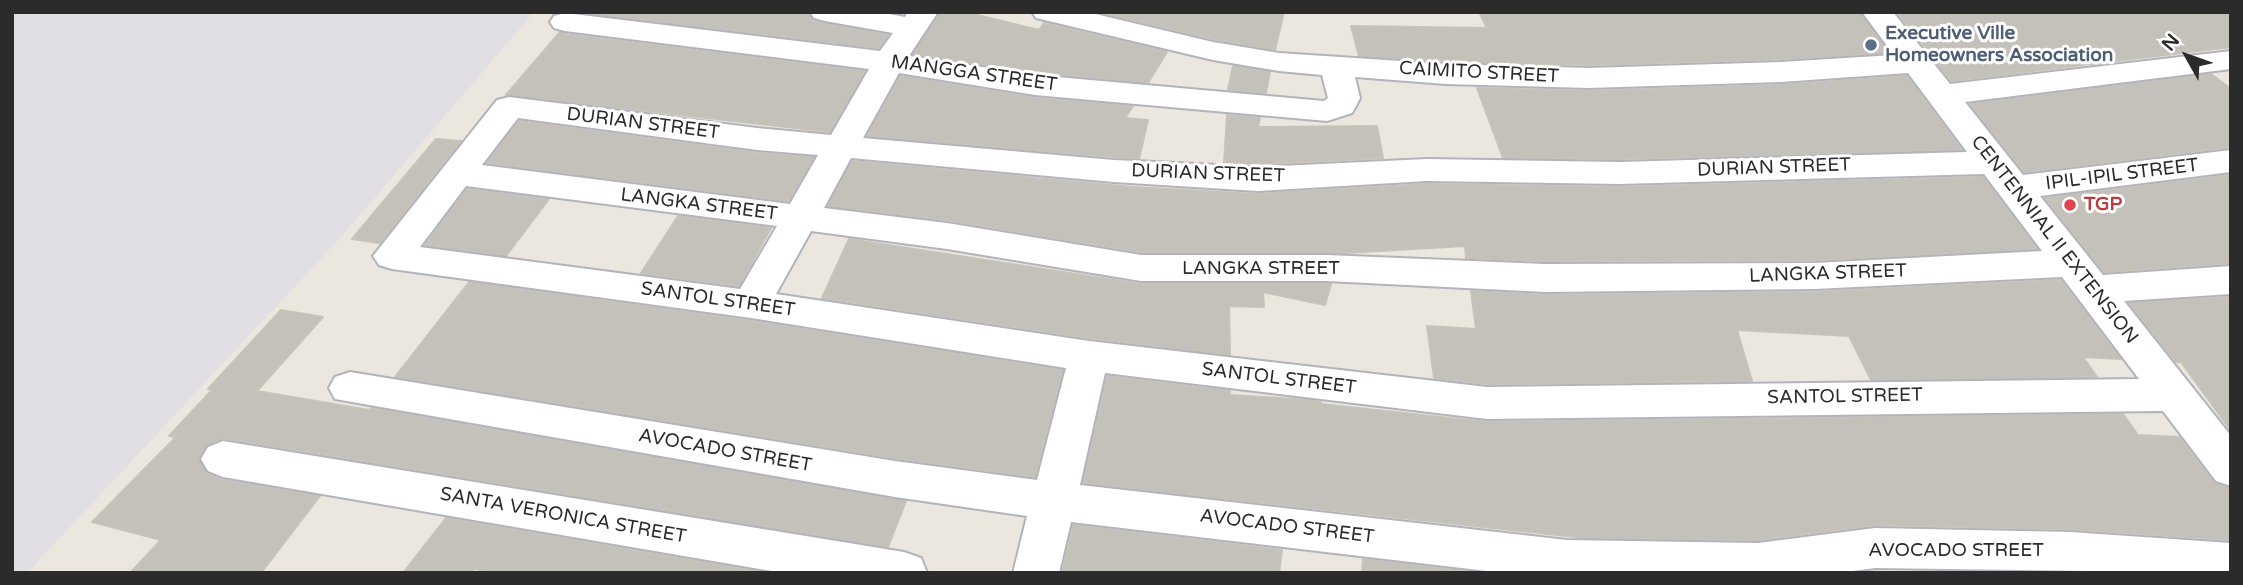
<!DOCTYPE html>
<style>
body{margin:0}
#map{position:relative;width:2243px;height:585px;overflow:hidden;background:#ebe7df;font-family:"Varela Round",sans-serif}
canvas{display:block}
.frame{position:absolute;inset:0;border:14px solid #2b2b2b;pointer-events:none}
.north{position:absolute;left:2152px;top:21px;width:70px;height:70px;-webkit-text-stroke:5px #fff;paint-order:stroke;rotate:310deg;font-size:19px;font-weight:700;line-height:28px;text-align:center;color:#2b2b2b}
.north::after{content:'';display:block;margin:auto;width:24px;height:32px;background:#2b2b2b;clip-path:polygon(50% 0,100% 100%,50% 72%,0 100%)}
</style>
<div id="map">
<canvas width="2243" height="585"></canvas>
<div class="frame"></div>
<div class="north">N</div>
</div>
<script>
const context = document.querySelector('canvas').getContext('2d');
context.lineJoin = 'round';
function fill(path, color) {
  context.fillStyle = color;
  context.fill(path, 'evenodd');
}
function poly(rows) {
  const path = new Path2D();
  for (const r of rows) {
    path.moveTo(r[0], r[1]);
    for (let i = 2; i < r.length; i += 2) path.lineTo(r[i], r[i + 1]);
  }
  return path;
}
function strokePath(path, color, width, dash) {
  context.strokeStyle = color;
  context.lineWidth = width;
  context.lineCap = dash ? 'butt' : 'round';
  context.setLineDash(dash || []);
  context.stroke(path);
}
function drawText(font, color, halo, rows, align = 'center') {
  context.font = font + ' "Varela Round",sans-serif';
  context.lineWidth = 6;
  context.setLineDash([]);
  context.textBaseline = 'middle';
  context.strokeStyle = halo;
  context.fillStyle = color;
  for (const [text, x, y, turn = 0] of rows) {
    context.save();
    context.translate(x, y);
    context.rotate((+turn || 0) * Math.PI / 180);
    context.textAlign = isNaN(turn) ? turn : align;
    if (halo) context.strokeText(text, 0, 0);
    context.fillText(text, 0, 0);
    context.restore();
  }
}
const industrial = poly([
 [12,12,534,12,342,236,27,573,12,573]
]);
const building = poly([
 [704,12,808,12,813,21,888,35,879,48,585,13,704,12],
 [940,12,965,12,1039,30,1044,23,1167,52,1148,83,1035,72,913,54,940,12],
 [1099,12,1284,12,1275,50,1214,39,1099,12],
 [1479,12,1860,12,1889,53,1781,59,1589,65,1446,61,1359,56,1351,26,1487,28,1479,12],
 [1897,12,2183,12,2186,15,2231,12,2231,47,1951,81,1897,12],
 [560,32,565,34,865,71,830,132,506,95,560,32],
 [1233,66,1270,72,1266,93,1228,90,1233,66],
 [2211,74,2231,89,2231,147,2024,172,1970,104,2211,74],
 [900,76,1035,98,1133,106,1125,118,1148,120,1139,159,867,136,900,76],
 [1907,76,1962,150,1620,159,1503,158,1477,88,1589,91,1781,85,1907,76],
 [1227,115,1260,118,1258,127,1377,126,1383,158,1258,164,1224,163,1227,115],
 [519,121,757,153,814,157,789,201,487,163,519,121],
 [436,139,461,141,380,243,352,239,436,139],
 [852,161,1133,187,1258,194,1427,184,1620,187,1983,177,2037,249,1815,260,1545,261,1466,258,1465,246,1346,253,1141,252,947,220,828,206,852,161],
 [2231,175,2231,263,2104,272,2045,198,2231,175],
 [467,189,549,199,506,256,425,245,467,189],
 [678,216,771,228,739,286,641,273,678,216],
 [849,239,1141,284,1331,284,1325,305,1263,292,1264,307,1229,306,1230,355,1089,338,822,298,849,239],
 [2061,280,2121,359,2083,357,2097,377,1871,380,1849,336,1737,330,1752,381,1487,384,1434,378,1427,326,1476,329,1471,291,1545,295,1815,292,2061,280],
 [469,282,751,321,1063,370,1035,477,895,458,395,377,469,282],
 [2231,297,2231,431,2181,362,2176,362,2129,303,2231,297],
 [281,310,323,317,257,391,369,410,371,408,906,501,888,547,223,438,207,445,199,458,207,473,223,480,320,496,261,573,130,573,161,540,92,522,176,437,169,436,212,390,208,389,281,310],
 [1107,376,1230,391,1230,395,1311,400,1321,402,1321,404,1487,422,2123,414,2138,435,2179,437,2214,483,2231,488,2231,540,2070,529,1875,525,1758,540,1584,538,1083,483,1107,376],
 [446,518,766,573,497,573,474,569,471,573,403,573,446,518],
 [1073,525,1282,550,1279,573,1062,573,1073,525],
 [1363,559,1479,573,1362,573,1363,559]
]);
const minor = poly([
 [810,12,879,12,905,17,908,12,938,12,909,56,1035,75,1324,101,1328,98,1322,75,1279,71,1213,60,1036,18,1032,12,1087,12,1213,42,1279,53,1446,64,1589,68,1781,62,1894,55,1862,12,1893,12,1950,84,2231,51,2231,69,1965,102,2023,175,2231,150,2231,172,2040,196,2103,275,2231,266,2231,294,2124,301,2231,436,2231,486,2216,481,2163,411,1487,419,1105,373,1080,485,1567,540,1758,543,1875,528,2070,532,2231,543,2231,573,1875,568,1838,573,1504,573,1071,522,1059,573,1013,573,1027,516,895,497,335,399,329,388,335,377,350,372,895,461,1037,480,1066,368,751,318,392,269,379,265,373,256,497,100,509,97,757,128,831,135,869,69,565,31,554,28,550,22,554,16,565,13,880,51,893,33,825,21,814,18,810,12],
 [899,73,1035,95,1327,121,1352,113,1356,106,1360,98,1355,77,1446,84,1589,88,1781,82,1908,73,1967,152,1620,162,1427,159,1258,167,1114,160,863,138,899,73],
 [518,118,757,150,818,155,790,204,482,165,518,118],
 [851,158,1114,182,1258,191,1427,181,1620,184,1984,174,2042,251,1815,263,1545,264,1327,255,1141,255,947,223,824,208,851,158],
 [466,186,777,226,740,289,420,247,466,186],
 [811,231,947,249,1141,281,1327,281,1545,292,1815,289,2062,277,2139,379,1487,387,1089,341,776,294,811,231],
 [223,441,904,552,921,558,927,573,783,573,223,477,208,471,201,459,208,447,223,441]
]);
const markers = [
 [1871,45,7,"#5c6f8a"],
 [2070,205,7,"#e0444e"]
];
const serviceNames = [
 ["Executive Ville",1885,34],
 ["Homeowners Association",1885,56]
];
const streetNames = [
 ["CAIMITO STREET",1479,73,3],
 ["MANGGA STREET",974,74,8],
 ["DURIAN STREET",643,124,7],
 ["DURIAN STREET",1774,168,-2],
 ["DURIAN STREET",1208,174,2],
 ["IPIL-IPIL STREET",2122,175,-7],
 ["LANGKA STREET",699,205,7],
 ["CENTENNIAL II EXTENSION",2054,240,52],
 ["LANGKA STREET",1261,269],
 ["LANGKA STREET",1828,274,-2],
 ["SANTOL STREET",718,300,8],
 ["SANTOL STREET",1279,379,7],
 ["SANTOL STREET",1845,397,-1],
 ["AVOCADO STREET",725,451,10],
 ["SANTA VERONICA STREET",563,516,10],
 ["AVOCADO STREET",1287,527,7],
 ["AVOCADO STREET",1956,551]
];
const healthNames = [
 ["TGP",2084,205]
];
fill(industrial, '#e1dee4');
fill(building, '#c4c1ba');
strokePath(building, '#c6c3b8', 2);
strokePath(minor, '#b2b3bd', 4);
fill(minor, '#fff');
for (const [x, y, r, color] of markers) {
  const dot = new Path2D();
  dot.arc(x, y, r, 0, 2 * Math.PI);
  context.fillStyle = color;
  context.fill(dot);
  strokePath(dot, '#fff', 2.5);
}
drawText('bold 19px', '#4e5e75', '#fff', serviceNames, 'left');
drawText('19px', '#2b2b2b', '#fff', streetNames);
drawText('bold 19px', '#be3a42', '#fff', healthNames, 'left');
</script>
